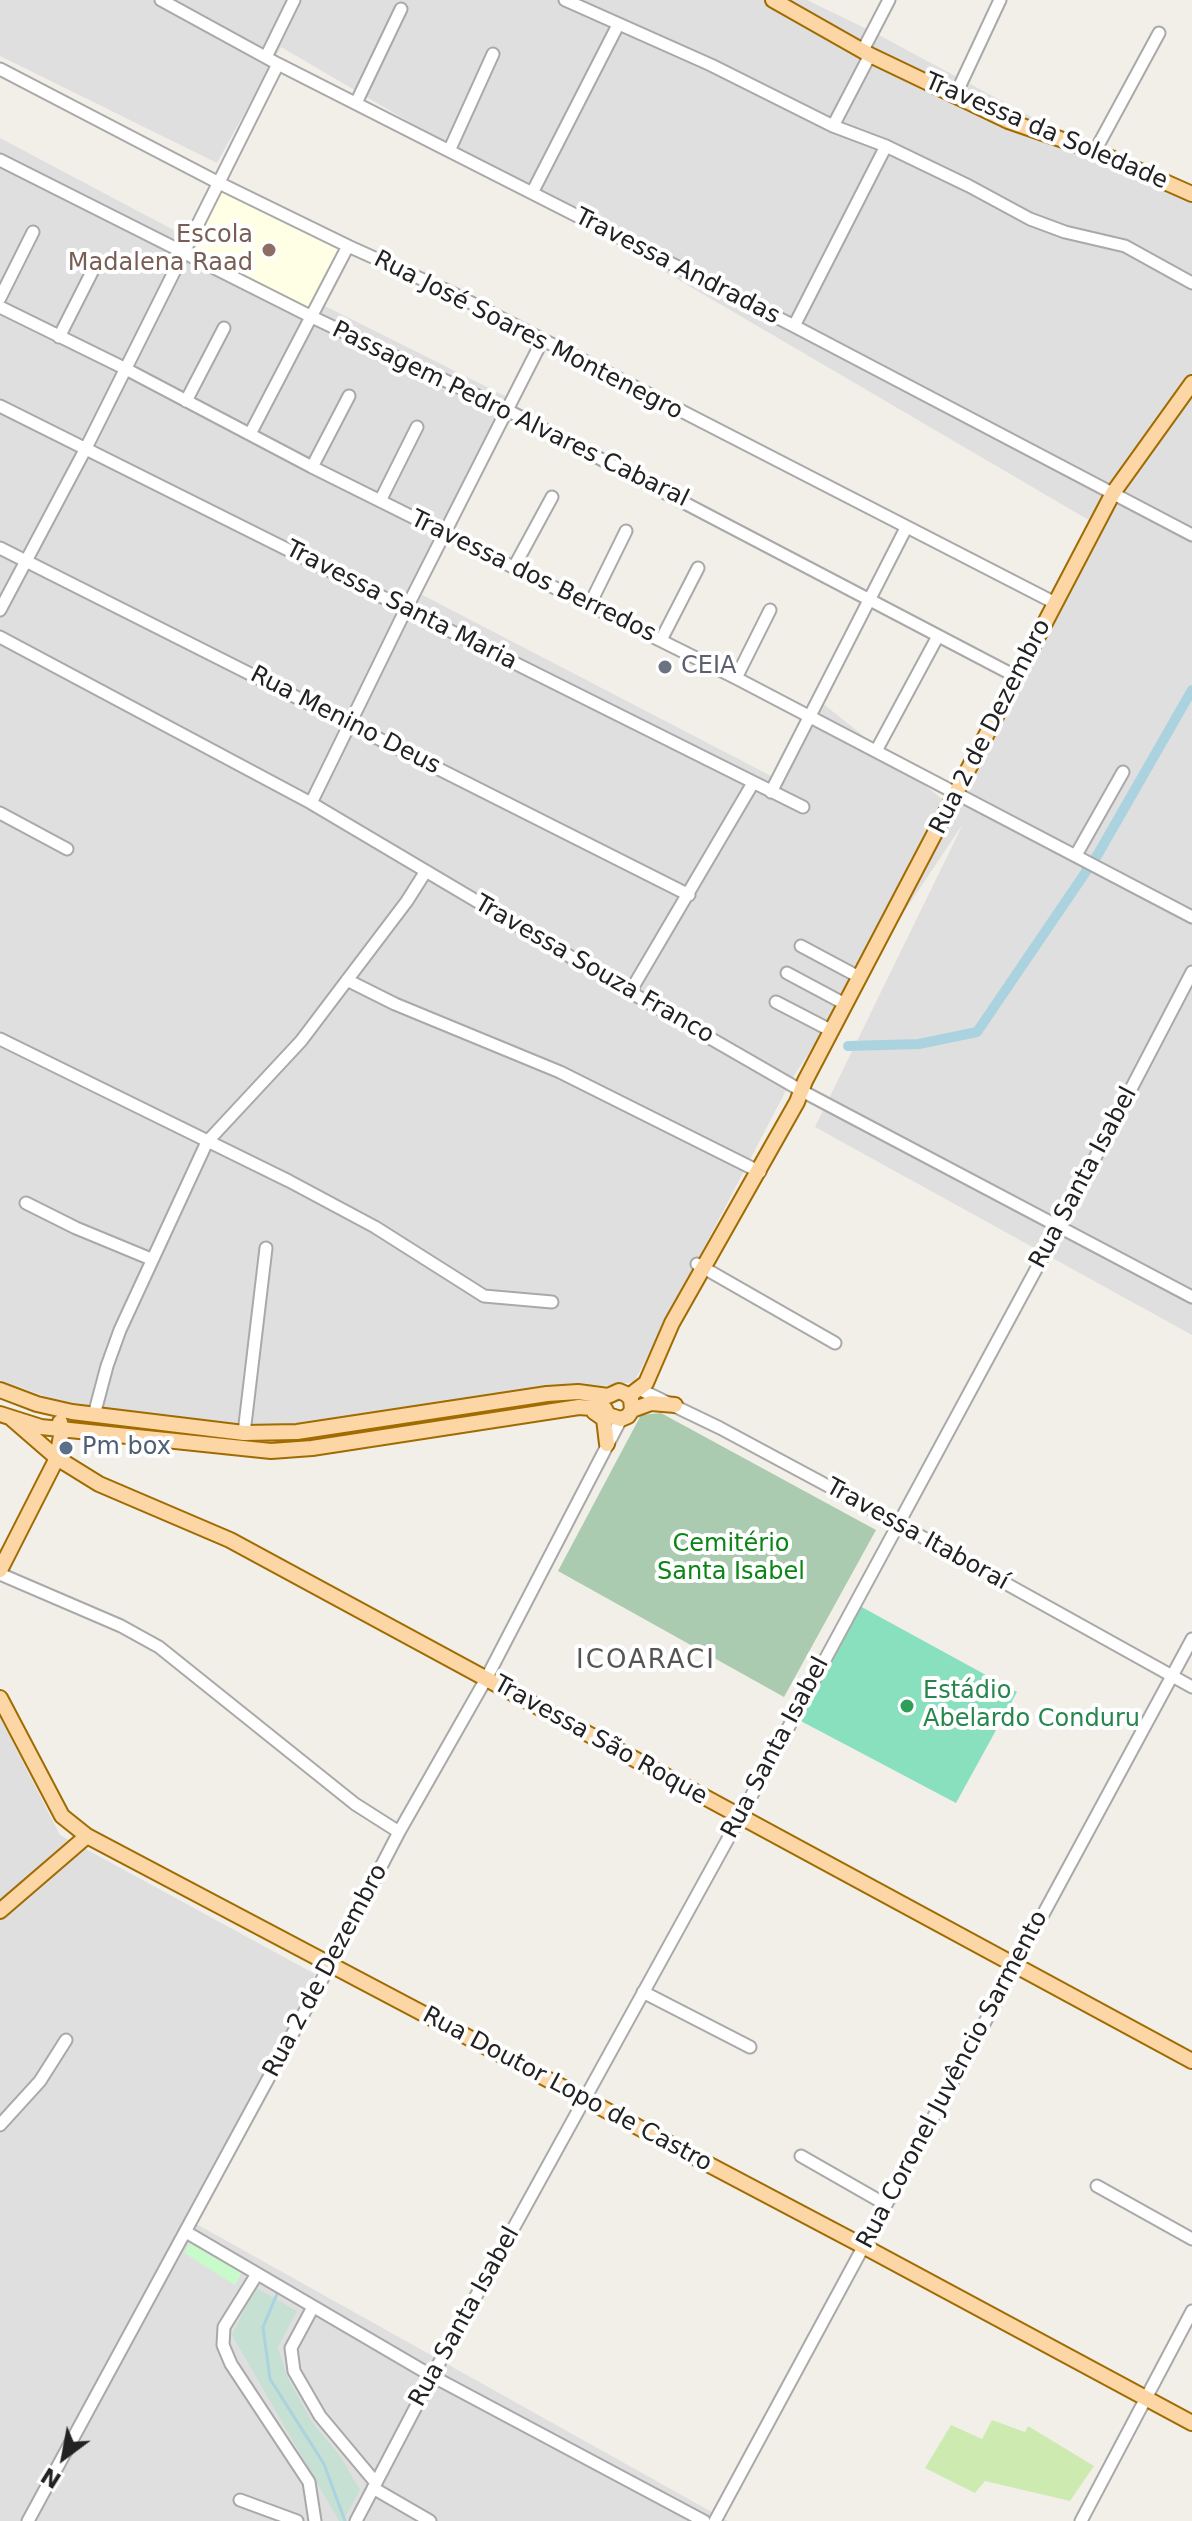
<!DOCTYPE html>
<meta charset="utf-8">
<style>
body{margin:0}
#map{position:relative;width:1192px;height:2521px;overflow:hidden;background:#f2efe9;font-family:"DejaVu Sans",sans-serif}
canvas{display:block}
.north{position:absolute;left:24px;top:2417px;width:80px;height:80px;-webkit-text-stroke:6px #fff;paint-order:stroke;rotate:212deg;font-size:22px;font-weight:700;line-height:32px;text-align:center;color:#222}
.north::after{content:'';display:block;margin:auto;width:28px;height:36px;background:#222;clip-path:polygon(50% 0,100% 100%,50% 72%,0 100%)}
</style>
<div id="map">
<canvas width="1192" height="2521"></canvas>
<div class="north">N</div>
</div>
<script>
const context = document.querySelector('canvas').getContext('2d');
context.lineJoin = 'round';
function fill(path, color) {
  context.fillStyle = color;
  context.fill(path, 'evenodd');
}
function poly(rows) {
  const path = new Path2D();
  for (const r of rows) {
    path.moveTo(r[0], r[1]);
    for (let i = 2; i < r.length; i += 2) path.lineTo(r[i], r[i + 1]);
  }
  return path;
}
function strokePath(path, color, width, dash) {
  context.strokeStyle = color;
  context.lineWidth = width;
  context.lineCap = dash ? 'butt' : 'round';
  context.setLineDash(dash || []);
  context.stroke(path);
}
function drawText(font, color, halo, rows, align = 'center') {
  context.font = font + ' "DejaVu Sans",sans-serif';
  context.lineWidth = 8;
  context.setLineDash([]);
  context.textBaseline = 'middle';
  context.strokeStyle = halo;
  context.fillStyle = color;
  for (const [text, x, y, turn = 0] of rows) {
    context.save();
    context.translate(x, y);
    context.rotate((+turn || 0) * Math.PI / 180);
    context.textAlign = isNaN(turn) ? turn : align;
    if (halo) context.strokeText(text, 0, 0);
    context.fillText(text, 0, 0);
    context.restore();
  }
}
const residential = poly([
 [0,0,807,0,875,33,1192,203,1192,1335,815,1127,963,824,793,1077,634,1382,320,1424,237,1426,61,1402,0,1380,0,138,183,235,507,397,411,589,775,778,816,698,957,811,1104,529,281,47,217,163,0,56],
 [0,1717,60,1835,315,1974,191,2221,728,2521,0,2521]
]);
const education = poly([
 [222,191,342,250,310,309,195,249]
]);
const grass = poly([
 [992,2420,1025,2432,1028,2426,1094,2466,1070,2501,985,2481,975,2493,925,2468,951,2425,982,2439]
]);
const wetland = poly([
 [255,2287,297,2311,278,2347,287,2376,312,2422,340,2456,360,2490,343,2521,339,2521,232,2335]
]);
const cemetery = poly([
 [661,1413,876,1530,784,1697,558,1571,641,1415]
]);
const park = poly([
 [192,2240,244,2269,235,2285,184,2253]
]);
const pitch = poly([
 [858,1605,1017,1692,956,1803,797,1719]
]);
const stream = poly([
 [277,2294,263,2327,270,2379,324,2464,345,2521]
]);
const canal = poly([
 [848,1046,919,1044,977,1032,1098,854,1192,690]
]);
const minor = poly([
 [161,0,278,64,794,326,1192,535],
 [565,0,711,65,833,126,886,146,969,186,1030,219,1065,232,1125,246,1192,283],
 [863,50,889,0],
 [266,57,294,0],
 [0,69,219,183,348,246,448,291,1055,603],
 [955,96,1000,0],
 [356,103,401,9],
 [833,126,870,55],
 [449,151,493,54],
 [1095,151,1159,33],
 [0,160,312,317,507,410,1017,677],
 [532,193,618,25],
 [0,298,33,232],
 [0,307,124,368,312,467,736,678,1192,917],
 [794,326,886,146],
 [59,337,97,262],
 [186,401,224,328],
 [0,406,803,807],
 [250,434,348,246],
 [312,467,349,396],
 [380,501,417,427],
 [0,548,689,895],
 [514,567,552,497],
 [590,604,626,531],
 [0,610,86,448,278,64],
 [0,637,311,803,630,992,802,1091,1192,1297],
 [661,640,698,568],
 [736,678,770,610],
 [876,751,938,636],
 [771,792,906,528],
 [311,803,406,609,542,341],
 [0,813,67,849],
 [1076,855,1123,772],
 [801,946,859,977],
 [787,973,845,1004],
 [347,980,395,1004,560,1072,760,1172],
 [630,992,753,783],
 [776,1002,832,1031],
 [0,1039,289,1181,375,1227,484,1296,552,1302],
 [26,1203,76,1228,151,1259],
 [697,1264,835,1343],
 [639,1389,720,1428,897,1523,1192,1687],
 [94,1415,107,1366,120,1330,207,1142,301,1041,407,901,426,871],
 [244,1433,266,1248],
 [0,1574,121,1626,159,1647,355,1804,399,1832],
 [643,1992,750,2047],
 [0,2125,40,2081,66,2040],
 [801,2156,885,2204],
 [1097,2186,1192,2239],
 [186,2232,432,2376,704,2521],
 [257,2274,224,2327,223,2345,231,2364,309,2482,315,2521],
 [313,2307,291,2348,294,2371,320,2416,376,2483],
 [373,2488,430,2521],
 [240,2500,297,2521],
 [28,2521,331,1963,399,1832,486,1679,621,1419],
 [356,2521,432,2376,740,1817,1060,1225,1192,972],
 [715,2521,1192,1639],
 [1081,2521,1192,2311]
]);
const major = poly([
 [773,0,870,55,1008,121,1095,151,1192,194],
 [0,1390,37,1404,72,1412,244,1433,297,1432,547,1394,578,1392,608,1396],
 [629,1396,646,1383,672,1323,797,1102,805,1081,1113,493,1192,383],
 [605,1409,608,1415,621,1419,628,1416,632,1410,631,1399,626,1394,619,1391,608,1396],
 [632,1410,651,1403,675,1405],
 [594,1412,604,1419,607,1444],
 [0,1414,41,1427,271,1451,312,1448,579,1407,605,1409],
 [12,1419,57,1458,99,1484,230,1540,1192,2061],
 [0,1570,57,1458,62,1430,60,1422],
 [0,1698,62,1816,87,1836,863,2246,1192,2423],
 [0,1911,87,1836]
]);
const markers = [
 [269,250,8,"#8d6e63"],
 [665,667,8,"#6b7280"],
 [66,1448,8,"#5c6f8a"],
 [907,1706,8,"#2e9e5b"]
];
const streetNames = [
 ["Travessa da Soledade",1046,132,23],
 ["Travessa Andradas",677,267,27],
 ["Rua José Soares Montenegro",528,336,27],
 ["Passagem Pedro Alvares Cabaral",510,415,26],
 ["Travessa dos Berredos",533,577,26],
 ["Travessa Santa Maria",401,606,27],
 ["Rua Menino Deus",345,721,27],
 ["Rua 2 de Dezembro",991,727,-63],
 ["Travessa Souza Franco",594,970,30],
 ["Rua Santa Isabel",1084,1178,-62],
 ["Travessa Itaboraí",917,1535,29],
 ["Travessa São Roque",600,1741,29],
 ["Rua Santa Isabel",776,1748,-62],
 ["Rua 2 de Dezembro",326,1971,-62],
 ["Rua Coronel Juvêncio Sarmento",953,2080,-62],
 ["Rua Doutor Lopo de Castro",567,2090,28],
 ["Rua Santa Isabel",465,2317,-61]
];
const educationNames = [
 ["Escola",253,236],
 ["Madalena Raad",253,264]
];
const worshipNames = [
 ["CEIA",681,667]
];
const serviceNames = [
 ["Pm box",82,1448]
];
const parkNames = [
 ["Cemitério",731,1545],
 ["Santa Isabel",731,1573]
];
const leisureNames = [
 ["Estádio",923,1692],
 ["Abelardo Conduru",923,1720]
];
const neighbourhoodNames = [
 ["ICOARACI",646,1661]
];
fill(residential, '#e0dfdf');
fill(education, '#ffffe5');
fill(grass, '#cdebb0');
fill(wetland, '#c6e0d4');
fill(cemetery, '#aacbaf');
fill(park, '#c8facc');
fill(pitch, '#88e0be');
strokePath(stream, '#aad3df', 3);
strokePath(canal, '#aad3df', 10);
strokePath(minor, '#a9a9a9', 15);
strokePath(major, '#a06b00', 18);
strokePath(minor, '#fff', 11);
strokePath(major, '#fcd6a4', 14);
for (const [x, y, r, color] of markers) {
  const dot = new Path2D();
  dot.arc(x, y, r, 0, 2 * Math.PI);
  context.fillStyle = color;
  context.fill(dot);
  strokePath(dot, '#fff', 3);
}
drawText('24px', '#222', '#fff', streetNames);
drawText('24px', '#785e54', '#fff', educationNames, 'right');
drawText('24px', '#5b616d', '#fff', worshipNames, 'left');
drawText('24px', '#4e5e75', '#fff', serviceNames, 'left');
drawText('24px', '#0c8416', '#fff', parkNames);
drawText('24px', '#27864d', '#fff', leisureNames, 'left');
context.letterSpacing = '2px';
drawText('26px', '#555', '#fff', neighbourhoodNames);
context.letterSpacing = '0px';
</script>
